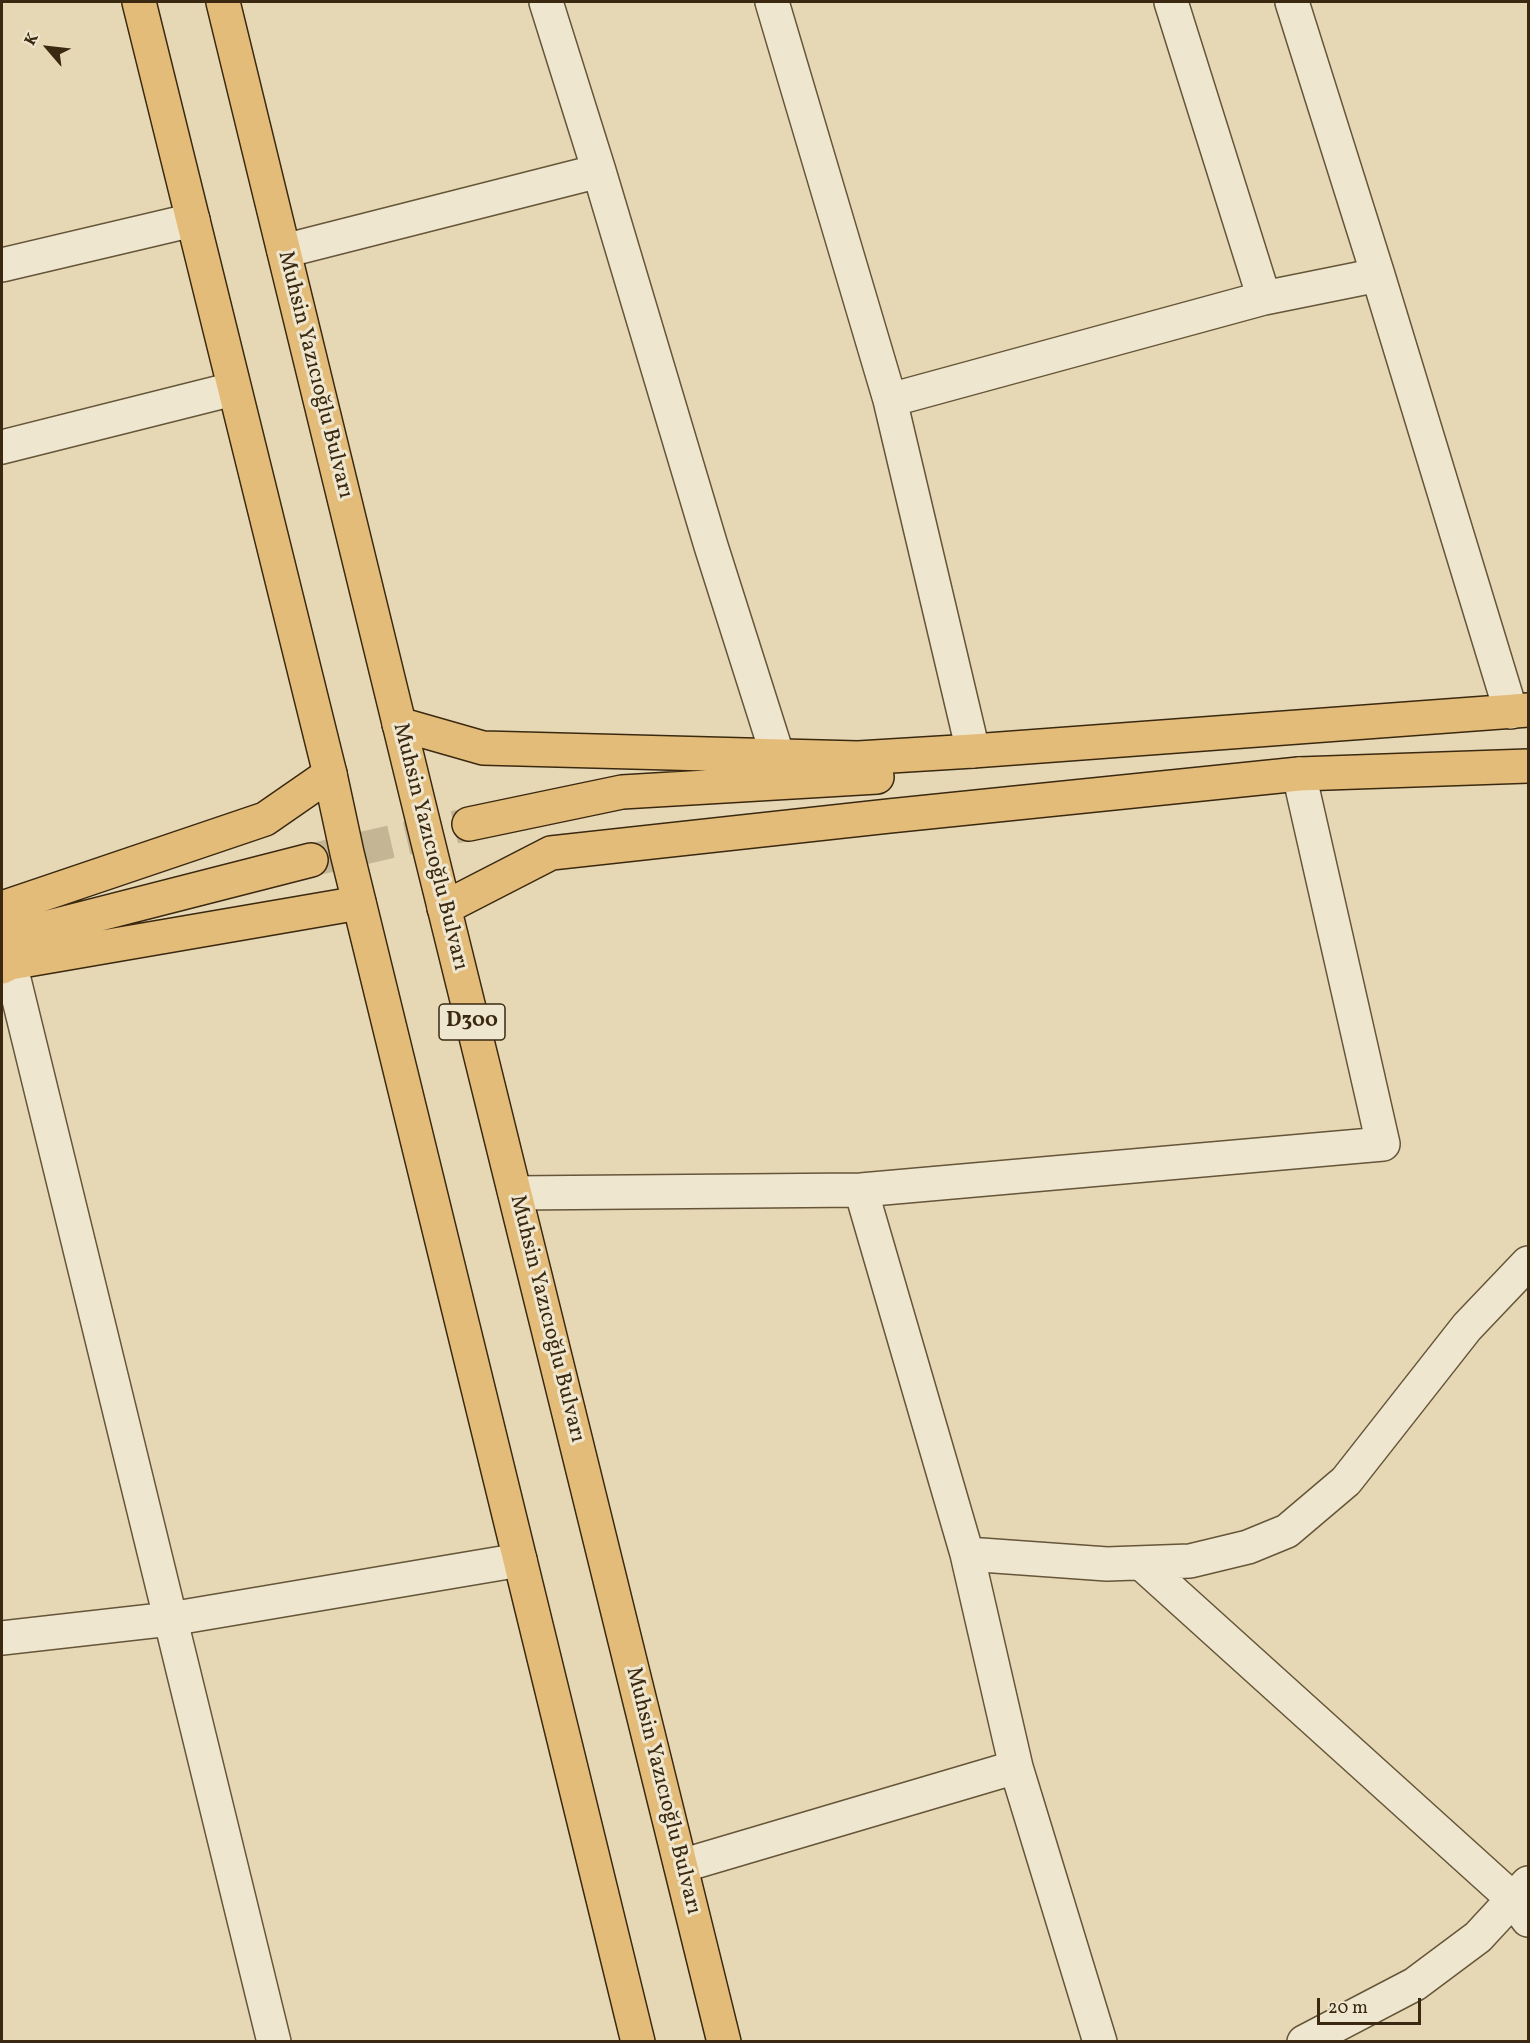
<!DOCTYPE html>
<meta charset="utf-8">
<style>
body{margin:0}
#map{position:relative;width:1530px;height:2043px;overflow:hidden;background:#e7d8b5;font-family:Vollkorn,serif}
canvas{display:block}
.frame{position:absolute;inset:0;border:3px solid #3a2910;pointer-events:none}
.north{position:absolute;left:18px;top:18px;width:60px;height:60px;-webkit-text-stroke:4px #efe6cf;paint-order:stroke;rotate:298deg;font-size:16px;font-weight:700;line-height:24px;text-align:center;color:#3a2910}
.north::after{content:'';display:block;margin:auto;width:21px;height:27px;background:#3a2910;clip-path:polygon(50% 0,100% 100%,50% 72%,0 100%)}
.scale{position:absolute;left:1317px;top:1998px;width:104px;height:27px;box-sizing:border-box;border:3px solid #3a2910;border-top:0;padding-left:8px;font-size:18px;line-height:21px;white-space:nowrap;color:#3a2910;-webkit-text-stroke:4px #efe6cf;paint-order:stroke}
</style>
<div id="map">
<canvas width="1530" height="2043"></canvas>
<div class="frame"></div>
<div class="north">K</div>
<div class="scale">20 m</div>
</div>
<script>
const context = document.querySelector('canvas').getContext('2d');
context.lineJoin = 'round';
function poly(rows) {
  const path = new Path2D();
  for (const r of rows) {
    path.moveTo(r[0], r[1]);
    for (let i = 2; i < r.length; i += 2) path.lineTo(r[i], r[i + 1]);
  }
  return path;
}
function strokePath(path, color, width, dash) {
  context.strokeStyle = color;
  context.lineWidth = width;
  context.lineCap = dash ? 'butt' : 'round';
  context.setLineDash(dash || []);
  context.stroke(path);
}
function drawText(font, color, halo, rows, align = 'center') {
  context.font = font + ' Vollkorn,serif';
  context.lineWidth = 6;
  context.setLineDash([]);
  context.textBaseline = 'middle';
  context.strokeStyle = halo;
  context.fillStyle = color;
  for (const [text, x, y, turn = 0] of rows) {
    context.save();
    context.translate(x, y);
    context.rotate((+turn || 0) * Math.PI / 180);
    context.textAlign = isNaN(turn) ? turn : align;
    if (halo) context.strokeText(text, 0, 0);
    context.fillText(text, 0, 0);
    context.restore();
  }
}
const majorTunnel = poly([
 [311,860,469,824]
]);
const minor = poly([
 [546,2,599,171,711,546,778,757],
 [772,2,890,400,973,751],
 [1171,2,1264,298],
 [284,251,599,171],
 [2,265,193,220],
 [1378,275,1511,712],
 [890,400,1264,298,1378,275,1292,2],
 [2,447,233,389],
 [10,963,274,2042],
 [861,1190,967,1554,1016,1767,1100,2042],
 [515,1193,861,1190,1383,1144,1299,774],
 [967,1554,1107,1564,1190,1561,1248,1547,1287,1531,1346,1481,1467,1327,1528,1263],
 [1141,1563,1513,1899,1528,1920],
 [2,1638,170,1619,520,1560],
 [681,1866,1016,1767],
 [1304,2042,1415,1984,1478,1937,1528,1883]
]);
const major = poly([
 [399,724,483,748,858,758,973,751,1528,710],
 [469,824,622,792,877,777],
 [2,908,265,819,330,774],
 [444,908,551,853,889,816,1299,774,1528,766],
 [2,939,311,860],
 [2,967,10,963,359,903]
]);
const highway = poly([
 [139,2,330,774,347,853,638,2042],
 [223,2,427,838,724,2042]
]);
const shields = [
 [472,1022,66]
];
const shieldNames = [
 ["D300",472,1022]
];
const streetNames = [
 ["Muhsin Yazıcıoğlu Bulvarı",314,375,76],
 ["Muhsin Yazıcıoğlu Bulvarı",429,847,76],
 ["Muhsin Yazıcıoğlu Bulvarı",546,1319,76],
 ["Muhsin Yazıcıoğlu Bulvarı",662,1791,76]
];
strokePath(majorTunnel, '#c4b594', 33, [33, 16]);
strokePath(minor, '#655539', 36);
strokePath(major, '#3a2910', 36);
strokePath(highway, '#3a2910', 36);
strokePath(minor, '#efe6cf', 33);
strokePath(major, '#e4bc7a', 33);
strokePath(highway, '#e4bc7a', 33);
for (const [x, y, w] of shields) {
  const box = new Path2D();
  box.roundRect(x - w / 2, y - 18, w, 36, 4.5);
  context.fillStyle = '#efe6cf';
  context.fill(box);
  strokePath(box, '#3a2910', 1.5);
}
drawText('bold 21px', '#3a2910', null, shieldNames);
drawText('22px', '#3a2910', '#efe6cf', streetNames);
</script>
